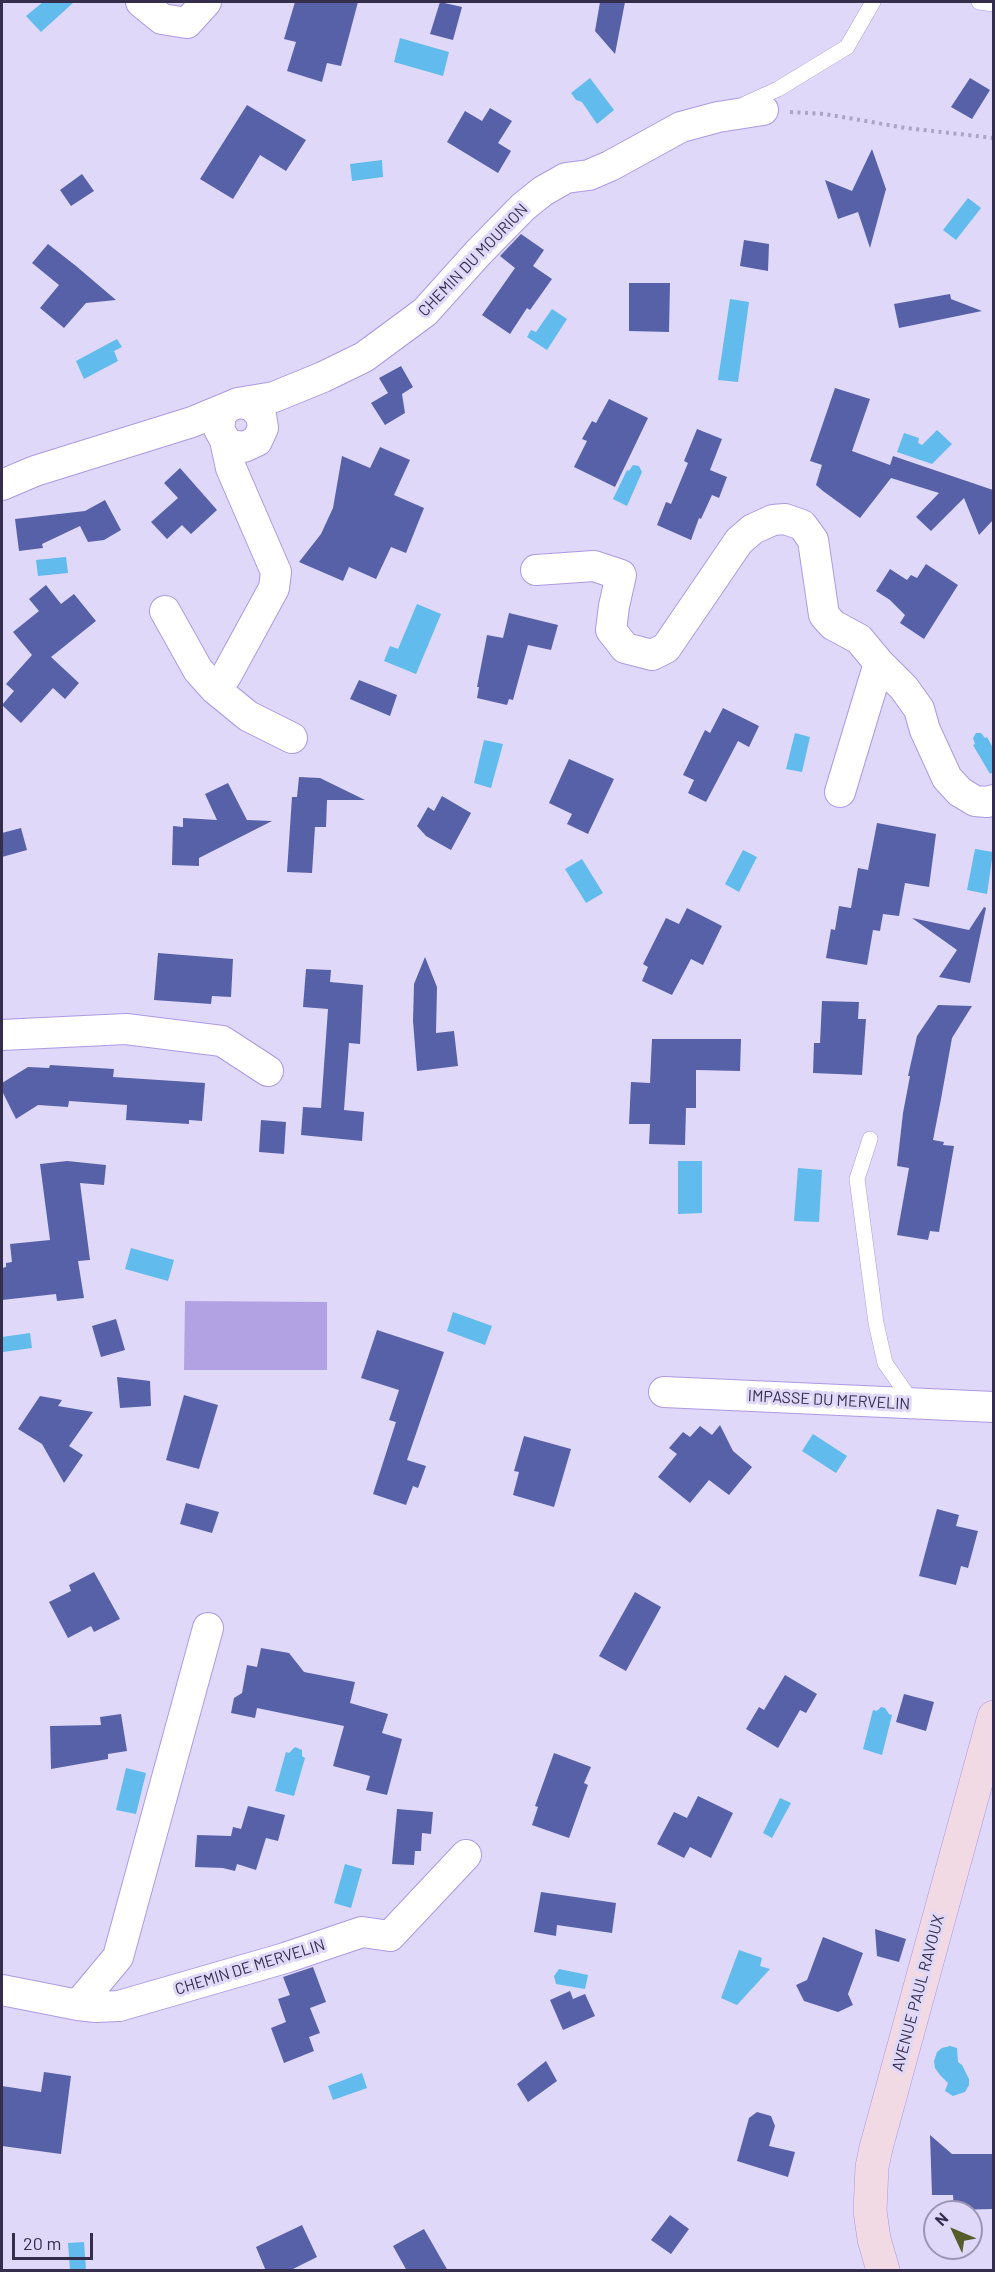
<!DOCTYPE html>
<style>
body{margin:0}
#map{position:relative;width:995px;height:2272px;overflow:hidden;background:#dfd8f8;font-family:Barlow,sans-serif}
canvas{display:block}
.frame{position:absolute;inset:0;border:3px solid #352d4c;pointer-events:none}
.north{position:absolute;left:923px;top:2200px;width:60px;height:60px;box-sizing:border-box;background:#dfd8f8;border:2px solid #9b94b3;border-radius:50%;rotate:314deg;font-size:16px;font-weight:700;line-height:24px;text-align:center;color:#352d4c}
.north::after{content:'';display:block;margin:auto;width:21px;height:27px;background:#565c2a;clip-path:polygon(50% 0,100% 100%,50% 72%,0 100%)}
.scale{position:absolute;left:12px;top:2233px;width:81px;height:27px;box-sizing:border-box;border:3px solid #352d4c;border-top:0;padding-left:8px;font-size:18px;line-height:21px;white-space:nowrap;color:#352d4c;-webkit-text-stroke:4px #dfd8f8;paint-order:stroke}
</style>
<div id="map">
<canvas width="995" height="2272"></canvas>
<div class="frame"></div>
<div class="north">N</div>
<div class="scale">20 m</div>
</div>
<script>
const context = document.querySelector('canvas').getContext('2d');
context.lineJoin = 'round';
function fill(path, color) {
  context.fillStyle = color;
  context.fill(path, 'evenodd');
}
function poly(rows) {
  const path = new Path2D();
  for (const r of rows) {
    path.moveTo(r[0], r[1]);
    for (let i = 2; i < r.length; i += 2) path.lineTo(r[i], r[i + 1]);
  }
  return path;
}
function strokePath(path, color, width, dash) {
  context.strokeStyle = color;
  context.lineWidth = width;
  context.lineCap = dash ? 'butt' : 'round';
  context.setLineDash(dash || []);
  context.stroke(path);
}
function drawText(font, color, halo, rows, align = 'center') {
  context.font = font + ' Barlow,sans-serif';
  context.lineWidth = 6;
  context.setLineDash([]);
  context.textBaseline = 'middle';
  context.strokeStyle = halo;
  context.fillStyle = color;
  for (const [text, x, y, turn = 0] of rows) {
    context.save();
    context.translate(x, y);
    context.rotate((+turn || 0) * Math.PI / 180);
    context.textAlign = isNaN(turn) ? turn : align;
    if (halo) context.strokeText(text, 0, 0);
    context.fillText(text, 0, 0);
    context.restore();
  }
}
const green = poly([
 [185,1301,327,1302,327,1370,184,1370]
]);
const water = poly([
 [43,2,74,2,41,32,26,16],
 [400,38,449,52,443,76,394,62],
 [590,78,614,110,597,124,582,102,576,100,571,93],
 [382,160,383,177,352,181,350,164],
 [968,198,981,208,956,240,943,230],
 [730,299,749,302,738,382,718,380],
 [552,309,567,319,547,350,527,337,531,330,536,332],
 [117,339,122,347,114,351,118,361,84,379,76,361],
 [937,430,952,444,932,464,897,452,904,433,919,438,918,443,922,445],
 [633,465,639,466,642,472,627,506,613,499,627,470,629,471],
 [66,557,68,573,38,576,36,560],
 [417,604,441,614,416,674,384,661,390,646,398,649],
 [795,733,810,737,802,772,786,769],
 [976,733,981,733,985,738,987,737,993,748,993,772,990,774,973,745,975,744,973,738],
 [484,740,503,744,491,788,474,783],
 [975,849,993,852,987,894,967,890],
 [743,850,757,857,739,892,725,884],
 [582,859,603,893,586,903,565,869],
 [678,1161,702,1161,702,1213,678,1214],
 [798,1168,822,1170,819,1222,794,1221],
 [131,1248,174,1260,168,1281,125,1269],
 [453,1312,492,1326,485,1345,447,1331],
 [30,1333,32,1348,3,1352,2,1337],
 [813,1434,847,1456,836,1473,802,1451],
 [881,1707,885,1708,889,1714,892,1715,882,1755,863,1749,873,1710,877,1711],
 [295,1747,302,1750,302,1756,305,1758,294,1796,275,1791,286,1752,289,1753],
 [126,1768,146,1773,136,1814,116,1810],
 [780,1798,791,1803,772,1838,763,1833],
 [345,1864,362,1869,351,1908,334,1903],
 [739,1950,762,1958,760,1966,770,1969,737,2005,721,1998],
 [559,1969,588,1975,585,1989,556,1984,554,1976],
 [950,2046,957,2048,958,2062,962,2065,969,2079,969,2085,965,2092,953,2096,945,2091,948,2083,940,2075,935,2068,934,2061,937,2052,942,2048],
 [362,2073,367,2088,333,2100,328,2086],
 [84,2242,86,2270,70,2270,68,2243]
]);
const building = poly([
 [295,2,358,2,341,66,327,63,322,82,287,71,296,42,284,39],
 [440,2,462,7,453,40,430,34],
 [600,2,625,2,615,54,595,31],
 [970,78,990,90,972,119,951,107],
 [247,105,306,140,286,171,260,155,233,199,200,179],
 [490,108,512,121,498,143,511,151,498,173,447,142,465,111,482,121],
 [872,149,886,189,870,248,858,212,838,219,825,180,852,191],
 [82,174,94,191,71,206,60,190],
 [521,234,544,250,533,266,552,279,530,310,527,308,510,334,482,315,515,268,500,256],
 [744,240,769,244,768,271,740,266],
 [48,244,76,266,116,300,86,303,64,328,40,308,59,285,32,263],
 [629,283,670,283,669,332,629,331],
 [950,294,951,299,982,311,899,328,894,304],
 [401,366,413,387,402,394,405,413,385,425,371,403,388,393,379,378],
 [835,388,870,399,852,451,890,465,893,456,993,490,993,520,979,535,964,498,931,531,916,517,939,493,891,478,860,518,823,491,816,485,822,465,810,461],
 [609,399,648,418,615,487,574,467,587,441,582,439,592,421,596,423],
 [697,429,722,439,710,470,727,477,719,498,712,495,701,519,699,518,691,540,657,525,666,502,671,504,688,463,684,461],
 [380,447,410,460,394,495,424,508,406,553,391,547,376,579,349,567,343,581,299,562,321,534,333,508,342,456,370,468],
 [180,468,217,510,191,534,182,525,167,539,151,522,178,498,164,483],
 [105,500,121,530,104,540,88,542,80,526,42,544,43,548,19,551,15,519,85,511],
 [926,564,958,585,924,639,900,623,905,615,890,600,876,591,890,569,907,580,911,575,917,578],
 [46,585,61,604,74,594,96,621,51,657,79,683,65,699,53,688,21,723,2,705,14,691,6,684,32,655,13,632,39,611,29,599],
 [509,613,558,625,551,650,528,645,513,700,509,699,507,705,477,698,479,687,477,687,487,635,503,638],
 [359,680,397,695,390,716,350,699],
 [723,708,759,726,749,747,738,741,706,802,688,793,694,780,683,775,705,730,710,733],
 [569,759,614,779,588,834,567,824,572,814,549,803],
 [299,777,320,778,365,800,327,800,326,827,315,827,312,873,287,872,292,797,297,797],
 [228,783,247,820,272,821,199,858,199,866,172,865,173,826,183,827,183,818,217,820,205,794],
 [442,796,471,813,451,850,426,836,417,826,428,807,434,811],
 [877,823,936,834,929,887,905,883,899,916,883,914,880,931,873,930,867,965,826,958,831,929,835,930,839,906,851,908,858,868,868,870],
 [21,828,27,850,2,857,2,833],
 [984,907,986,908,970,983,939,977,957,950,912,918,969,930],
 [687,908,722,926,703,965,691,959,672,995,642,981,648,967,643,964,666,918,679,924],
 [158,953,233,959,231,997,212,996,211,1004,154,1000],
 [425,957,437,987,436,1033,454,1031,458,1066,417,1071,413,1021,414,984],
 [306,969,331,970,330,982,363,985,360,1044,349,1043,344,1110,364,1112,362,1141,301,1135,303,1107,321,1108,328,1009,303,1007],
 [822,1001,859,1002,858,1019,866,1019,862,1075,813,1073,814,1043,820,1043],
 [938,1005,972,1006,952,1038,941,1099,933,1140,944,1142,943,1145,954,1146,939,1232,930,1231,928,1240,897,1235,909,1168,897,1166,903,1113,910,1076,908,1076,917,1036],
 [652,1039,741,1039,740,1071,696,1070,696,1108,686,1108,685,1145,649,1144,650,1124,629,1124,631,1082,650,1083],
 [50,1065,114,1069,113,1077,205,1083,202,1121,189,1120,189,1124,126,1120,127,1105,69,1101,68,1107,38,1105,16,1119,2,1091,2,1083,28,1067,49,1068],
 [261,1120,286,1122,284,1154,259,1152],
 [67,1161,106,1165,104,1185,80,1183,90,1260,78,1261,84,1298,57,1301,56,1294,2,1300,2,1268,6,1267,6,1263,12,1262,10,1244,50,1240,40,1164],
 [116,1319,125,1350,101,1357,92,1326],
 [377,1330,444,1352,407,1460,426,1466,418,1488,413,1486,406,1505,373,1494,396,1422,389,1420,399,1390,361,1378],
 [117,1377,150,1381,151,1406,120,1408],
 [184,1395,218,1405,199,1469,166,1460],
 [40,1396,62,1400,58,1406,93,1412,69,1446,83,1455,64,1483,42,1444,18,1429],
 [720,1425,733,1451,752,1467,729,1495,709,1480,690,1503,658,1477,677,1454,669,1448,683,1432,690,1437,700,1426,712,1435],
 [524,1436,571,1449,554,1507,513,1495,519,1472,514,1471],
 [186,1503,219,1512,212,1533,180,1524],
 [937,1509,959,1515,956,1526,978,1531,968,1568,961,1566,956,1585,919,1576],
 [94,1572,120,1619,94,1632,91,1626,68,1638,49,1602,71,1591,69,1585],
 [635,1592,661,1607,626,1671,599,1656],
 [261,1648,289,1653,304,1672,355,1682,350,1703,388,1714,382,1733,402,1739,387,1795,366,1790,370,1776,333,1766,344,1726,257,1708,255,1718,231,1713,234,1698,242,1693,247,1665,257,1667],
 [785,1675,817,1694,806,1713,800,1710,778,1748,746,1729,759,1707,764,1710],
 [904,1694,934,1702,926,1731,896,1722],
 [121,1714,127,1751,108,1754,108,1759,51,1769,50,1726,101,1725,100,1717],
 [554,1753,591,1767,584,1783,588,1785,569,1838,532,1825,538,1807,535,1806],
 [698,1796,733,1813,711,1858,690,1847,684,1858,657,1844,674,1812,687,1818],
 [248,1806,285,1815,278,1841,266,1838,256,1870,237,1864,235,1871,223,1868,195,1867,197,1835,231,1836,233,1827,241,1829],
 [397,1809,433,1812,431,1834,422,1833,421,1851,415,1851,414,1865,392,1864],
 [541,1892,616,1903,612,1933,557,1925,556,1936,534,1932],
 [875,1929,906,1939,899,1962,877,1956],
 [823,1937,863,1953,848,1994,853,2005,838,2012,804,2001,796,1985,807,1980],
 [313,1967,326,2002,310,2008,320,2033,309,2037,314,2051,284,2063,271,2028,286,2022,278,1999,290,1995,283,1977],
 [570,1991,573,1999,585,1994,595,2016,563,2030,550,2000],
 [546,2061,557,2081,528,2102,517,2084],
 [44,2072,71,2076,61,2154,2,2146,2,2086,41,2092],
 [757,2112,771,2116,775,2126,769,2146,795,2152,788,2177,737,2161,749,2118],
 [930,2135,952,2154,993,2154,993,2209,954,2210,953,2195,932,2195],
 [670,2215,689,2229,671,2254,651,2240],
 [302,2225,317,2257,289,2271,266,2271,256,2247],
 [424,2229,448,2271,407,2271,393,2246]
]);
const path = poly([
 [790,112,825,114,906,128,994,138]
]);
const lane = poly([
 [979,2,994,4],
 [745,104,778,89,847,47,873,2],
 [870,1139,857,1179,876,1323,885,1363,913,1403]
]);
const street = poly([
 [141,2,162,19,187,23,206,2],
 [238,403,274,397,323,377,364,357,425,312,478,253,523,207,543,191,566,178,589,175,610,166,681,127,718,117,763,110],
 [2,485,35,471,192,422,238,403,251,405,261,415,263,428,257,441,244,447,231,445,225,440,219,429,221,415,226,409],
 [536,570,594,566,621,575,614,606,611,630,625,648,652,655,666,648,739,541,753,529,773,520,785,519,802,525,813,540,824,615,833,625,859,639,879,663,904,688,919,709,925,730,947,778,960,792,975,801,987,802,994,800],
 [165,611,198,670,215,689,226,676,274,588,276,572,231,468,225,440],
 [215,689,248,716,292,738],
 [840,792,879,663],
 [2,1035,126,1029,222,1041,268,1071],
 [664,1392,994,1407],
 [2,1990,78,2005,96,2007,119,2006,285,1958,362,1932,390,1936,466,1855],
 [78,2005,118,1957,208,1628]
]);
const secondary = poly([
 [883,2270,874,2239,870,2211,872,2167,876,2148,994,1717]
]);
const streetNames = [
 ["CHEMIN DU MOURION",473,260,-46],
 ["IMPASSE DU MERVELIN",829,1400,3],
 ["CHEMIN DE MERVELIN",250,1967,-17],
 ["AVENUE PAUL RAVOUX",918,1993,-75]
];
fill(green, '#b2a2e4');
fill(water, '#61bbed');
fill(building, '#5761a8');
strokePath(lane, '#ad99e4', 16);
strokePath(street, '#ad99e4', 32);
strokePath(secondary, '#ad99e4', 34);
strokePath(path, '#aca4c4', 4, [3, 4.5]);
strokePath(lane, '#fff', 15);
strokePath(street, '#fff', 30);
strokePath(secondary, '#f1dae3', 33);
drawText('16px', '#352d4c', '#dfd8f8', streetNames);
</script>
